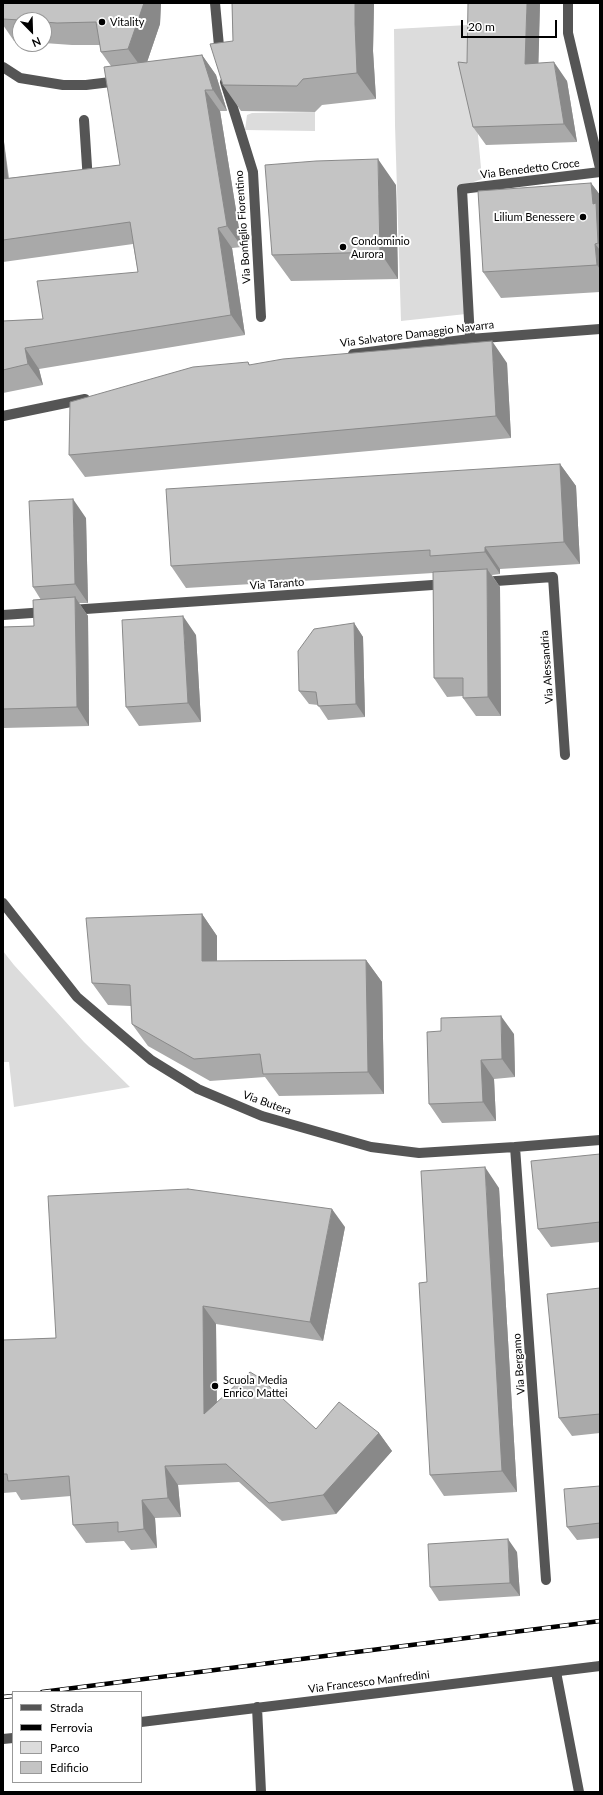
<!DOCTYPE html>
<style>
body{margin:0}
#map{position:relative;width:603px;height:1795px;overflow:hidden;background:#fff;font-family:Lato,sans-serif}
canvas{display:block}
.frame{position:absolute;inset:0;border:4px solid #000;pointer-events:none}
.legend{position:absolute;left:12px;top:1691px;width:130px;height:92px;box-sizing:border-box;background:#fff;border:1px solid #999;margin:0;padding:5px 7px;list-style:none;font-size:12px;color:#000}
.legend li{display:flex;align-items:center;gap:8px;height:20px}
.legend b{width:20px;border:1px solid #999}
.north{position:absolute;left:12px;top:12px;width:40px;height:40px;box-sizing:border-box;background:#fff;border:1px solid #999;border-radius:50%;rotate:157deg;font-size:11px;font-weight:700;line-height:16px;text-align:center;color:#000}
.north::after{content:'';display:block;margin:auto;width:14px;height:18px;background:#000;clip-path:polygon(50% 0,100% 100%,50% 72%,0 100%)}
.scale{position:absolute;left:461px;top:20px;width:96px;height:18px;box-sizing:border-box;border:2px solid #000;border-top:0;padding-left:5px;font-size:12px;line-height:14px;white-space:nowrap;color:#000;-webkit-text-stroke:3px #fff;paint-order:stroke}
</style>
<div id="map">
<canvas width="603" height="1795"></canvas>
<div class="frame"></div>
<ul class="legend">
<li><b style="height:5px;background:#555"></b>Strada</li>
<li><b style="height:5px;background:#000"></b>Ferrovia</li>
<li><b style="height:11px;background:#dcdcdc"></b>Parco</li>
<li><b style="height:11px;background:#c4c4c4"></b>Edificio</li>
</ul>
<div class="north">N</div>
<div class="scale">20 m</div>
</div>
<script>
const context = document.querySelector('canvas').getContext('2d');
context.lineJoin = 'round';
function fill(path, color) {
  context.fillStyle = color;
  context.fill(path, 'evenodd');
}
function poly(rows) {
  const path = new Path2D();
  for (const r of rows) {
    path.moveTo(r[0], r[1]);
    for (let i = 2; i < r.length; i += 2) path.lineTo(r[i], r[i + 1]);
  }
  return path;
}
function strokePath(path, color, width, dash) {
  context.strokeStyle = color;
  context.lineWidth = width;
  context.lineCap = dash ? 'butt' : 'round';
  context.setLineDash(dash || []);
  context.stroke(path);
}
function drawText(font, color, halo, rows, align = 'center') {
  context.font = font + ' Lato,sans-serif';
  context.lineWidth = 4;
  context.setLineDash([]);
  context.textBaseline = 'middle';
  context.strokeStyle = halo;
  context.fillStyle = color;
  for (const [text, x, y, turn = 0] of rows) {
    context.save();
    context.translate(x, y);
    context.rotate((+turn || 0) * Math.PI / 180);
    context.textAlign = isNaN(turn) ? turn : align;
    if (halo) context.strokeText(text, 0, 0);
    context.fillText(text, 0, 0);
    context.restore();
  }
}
const green = poly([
 [468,25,482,179,459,187,466,314,401,321,395,125,394,29],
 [315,112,315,131,245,130,247,115,252,113],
 [3,951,14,965,84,1042,130,1087,14,1107,9,1062,3,1062]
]);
const minor = poly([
 [215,3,220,57],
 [568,3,568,33,600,168],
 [3,67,20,78,63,85,86,85,119,81],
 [225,82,253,172,261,317],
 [84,120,88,182],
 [470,339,462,189,600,172],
 [353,354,470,339,600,329],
 [3,416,85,399],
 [482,582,553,577,565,755],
 [71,610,447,584],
 [3,615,46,612],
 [3,903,77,997,151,1060,198,1089,262,1116,371,1147,419,1153,515,1147,600,1140],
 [515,1147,546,1580],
 [556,1672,579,1792],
 [257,1707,261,1792],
 [141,1722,600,1666],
 [3,1739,13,1738]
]);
const rail = poly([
 [42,1692,600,1621],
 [3,1697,13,1696]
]);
const wall = poly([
 [3,3,161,3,160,24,147,62,202,55,216,75,227,111,220,111,242,247,232,248,245,335,39,369,43,385,3,393,3,321,43,319,138,272,133,244,3,262,3,134,9,178,120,165,111,66,101,52,100,45,72,45,44,43,44,20,20,20,20,41,14,41,3,25],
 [232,3,374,3,373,51,376,99,322,105,315,112,241,111,223,85,233,41],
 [540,3,538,63,567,81,577,142,486,145,473,127,467,63],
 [591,183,600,195,600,292,501,298,483,272],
 [396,185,398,279,291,281,272,255],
 [248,362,250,365,507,363,511,438,85,477,69,455],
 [560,464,576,486,580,564,500,569,500,574,492,575,500,587,501,716,476,716,463,698,463,696,447,697,434,678,433,573,186,588,171,566],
 [86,518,88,603,79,603,88,616,89,726,3,728,3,627,34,626,41,600,33,587],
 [354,623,363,637,365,717,328,720,318,705,309,704,299,691],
 [196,635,201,722,139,726,126,707],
 [202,914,217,936,217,961,366,960,382,982,384,1094,279,1096,265,1077,210,1081,148,1046,132,1024,131,1006,108,1005,92,983],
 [427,1032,514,1034,515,1077,494,1079,496,1121,442,1123,429,1104],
 [600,1154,600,1242,551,1247,538,1229],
 [499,1188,517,1492,444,1496,430,1475,427,1282],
 [345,1227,323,1341,216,1324,217,1403,316,1429,379,1433,392,1451,336,1514,282,1521,239,1482,178,1485,181,1517,155,1518,157,1548,131,1550,124,1541,86,1543,73,1525,71,1496,21,1500,16,1492,3,1493,3,1340,56,1338],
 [600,1288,600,1433,572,1436,559,1418],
 [600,1486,600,1538,577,1540,567,1527],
 [517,1552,520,1596,439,1601,430,1587]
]);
const shadedWall = poly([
 [144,3,161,3,160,24,144,71,128,49],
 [355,3,374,3,373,51,376,99,357,73,355,24],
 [527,3,540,3,538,83,525,64],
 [202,55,216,75,227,111,213,90],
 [554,62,567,81,577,142,564,124],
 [205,90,220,111,242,247,227,226],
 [3,134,9,186,3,177],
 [378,159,396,185,398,279,380,252],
 [591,183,600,195,600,246,598,243,593,204],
 [218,228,232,248,245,335,231,315],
 [595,244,600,250,600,269,597,265],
 [492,341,507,363,511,438,496,416],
 [25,348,39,369,43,385,28,364],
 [560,464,576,486,580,564,564,542],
 [73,499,86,518,88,603,75,584],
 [485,547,500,569,500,574,485,552],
 [487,569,500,587,501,716,488,697],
 [75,597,88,616,89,726,77,707],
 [183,616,196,635,201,722,188,703],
 [354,623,363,637,365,717,356,704],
 [202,914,217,936,217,983,202,961],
 [366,960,382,982,384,1094,368,1072],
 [501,1016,514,1034,515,1077,502,1059],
 [481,1060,494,1079,496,1121,483,1102],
 [485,1167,499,1188,517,1492,502,1471],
 [332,1209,345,1227,323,1341,310,1322],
 [203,1306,216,1324,217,1433,204,1414],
 [379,1433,392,1451,336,1514,323,1495],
 [165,1466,178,1485,181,1517,168,1498],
 [142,1500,155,1518,157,1548,144,1529],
 [508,1539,517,1552,520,1596,510,1583]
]);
const building = poly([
 [3,3,144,3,128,49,101,52,96,22,57,23,44,22,44,20,20,20,3,19,3,3],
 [232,3,355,3,355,24,357,73,303,79,297,86,223,85,210,44,233,41,232,3],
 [468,3,527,3,525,64,554,62,564,124,473,127,458,62,467,63,468,3],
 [202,55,213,90,205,90,227,226,218,228,231,315,25,348,28,364,3,370,3,321,43,319,37,281,138,272,130,222,3,240,3,179,120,165,104,67,202,55],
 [378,159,380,252,272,255,265,165,316,161,378,159],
 [591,183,593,204,596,203,598,243,595,244,597,265,483,272,478,191,591,183],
 [492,341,496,416,69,455,70,402,193,367,248,362,249,365,283,359,492,341],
 [560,464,564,542,485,547,485,552,430,556,430,550,171,566,166,489,560,464],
 [73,499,75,584,33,587,29,501,73,499],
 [487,569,488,697,463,698,463,678,434,678,433,572,487,569],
 [75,597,77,707,3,709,3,627,34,626,33,600,75,597],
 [183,616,188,703,126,707,122,620,183,616],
 [354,623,356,704,318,706,316,692,299,691,298,651,314,629,354,623],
 [202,914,202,961,366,960,368,1072,263,1074,260,1054,194,1059,132,1024,130,985,92,983,86,918,202,914],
 [501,1016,502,1059,481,1060,483,1102,429,1104,427,1032,441,1031,441,1018,501,1016],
 [600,1154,600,1222,538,1229,531,1161,600,1154],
 [485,1167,502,1471,430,1475,419,1283,427,1282,421,1171,485,1167],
 [188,1189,332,1209,310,1322,203,1306,204,1414,250,1372,260,1378,316,1429,339,1402,379,1433,323,1495,269,1503,226,1464,165,1466,168,1498,142,1500,144,1529,118,1532,118,1522,73,1525,69,1476,8,1481,7,1474,3,1474,3,1340,56,1338,48,1196,188,1189],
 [600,1288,600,1414,559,1418,547,1294,600,1288],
 [600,1486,600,1523,567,1527,564,1489,600,1486],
 [508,1539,510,1583,430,1587,428,1544,508,1539]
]);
const markers = [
 [102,22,4,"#000"],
 [583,217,4,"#000"],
 [343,247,4,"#000"],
 [215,1386,4,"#000"]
];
const poiNames = [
 ["Vitality",110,22],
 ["Lilium Benessere",575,217,"right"],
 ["Condominio",351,241],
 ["Aurora",351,254],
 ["Scuola Media",223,1380],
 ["Enrico Mattei",223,1393]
];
const streetNames = [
 ["Via Benedetto Croce",530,169,-7],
 ["Via Bonfiglio Fiorentino",243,227,-94],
 ["Via Salvatore Damaggio Navarra",417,334,-7],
 ["Via Taranto",277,584,-4],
 ["Via Alessandria",547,667,-94],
 ["Via Butera",267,1103,20],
 ["Via Bergamo",519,1364,-94],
 ["Via Francesco Manfredini",369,1682,-7]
];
fill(green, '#dcdcdc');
strokePath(minor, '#555', 10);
strokePath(rail, '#000', 4.5);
strokePath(rail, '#fff', 3, [9]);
fill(wall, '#a9a9a9');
fill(shadedWall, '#898989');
fill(building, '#c4c4c4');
strokePath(building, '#898989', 1);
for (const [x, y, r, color] of markers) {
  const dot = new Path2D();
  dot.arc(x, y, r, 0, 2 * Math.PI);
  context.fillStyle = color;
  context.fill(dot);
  strokePath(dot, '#fff', 1.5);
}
drawText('11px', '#000', '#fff', poiNames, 'left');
drawText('11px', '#000', '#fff', streetNames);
</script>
